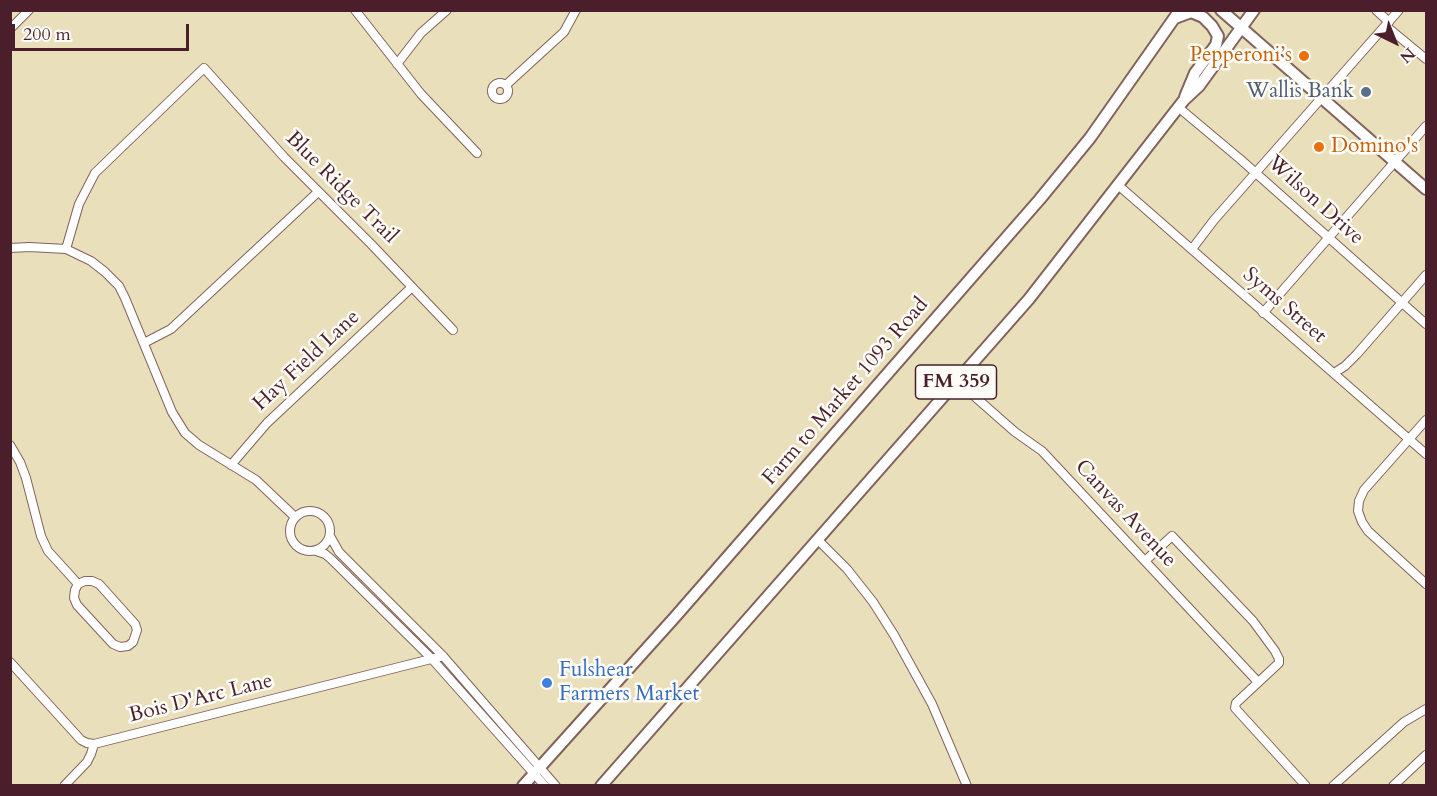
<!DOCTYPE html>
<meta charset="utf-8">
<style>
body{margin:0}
#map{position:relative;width:1437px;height:796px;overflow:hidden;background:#eadfbb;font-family:Cardo,serif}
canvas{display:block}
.frame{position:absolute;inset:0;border:12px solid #4a1f2b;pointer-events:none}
.north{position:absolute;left:1365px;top:12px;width:60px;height:60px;-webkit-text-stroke:4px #fdfcf7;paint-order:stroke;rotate:137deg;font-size:16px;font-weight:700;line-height:24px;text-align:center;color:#4a1f2b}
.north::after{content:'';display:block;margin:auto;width:21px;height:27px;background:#4a1f2b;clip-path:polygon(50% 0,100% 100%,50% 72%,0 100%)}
.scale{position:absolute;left:12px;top:24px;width:177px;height:27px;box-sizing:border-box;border:3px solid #4a1f2b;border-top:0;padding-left:8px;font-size:18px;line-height:21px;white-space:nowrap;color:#4a1f2b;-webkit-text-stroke:4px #fdfcf7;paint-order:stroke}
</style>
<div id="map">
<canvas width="1437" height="796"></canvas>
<div class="frame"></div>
<div class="north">N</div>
<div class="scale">200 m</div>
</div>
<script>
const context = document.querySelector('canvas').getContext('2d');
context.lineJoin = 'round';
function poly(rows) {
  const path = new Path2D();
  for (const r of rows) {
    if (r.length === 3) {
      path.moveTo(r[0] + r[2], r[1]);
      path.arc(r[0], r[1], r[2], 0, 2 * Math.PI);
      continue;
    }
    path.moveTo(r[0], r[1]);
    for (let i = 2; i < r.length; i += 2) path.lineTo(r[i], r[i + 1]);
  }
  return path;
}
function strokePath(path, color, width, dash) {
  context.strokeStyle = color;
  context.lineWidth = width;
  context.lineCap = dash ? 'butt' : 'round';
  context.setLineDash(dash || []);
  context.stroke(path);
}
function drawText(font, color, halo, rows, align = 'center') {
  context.font = font + ' Cardo,serif';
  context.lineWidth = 5;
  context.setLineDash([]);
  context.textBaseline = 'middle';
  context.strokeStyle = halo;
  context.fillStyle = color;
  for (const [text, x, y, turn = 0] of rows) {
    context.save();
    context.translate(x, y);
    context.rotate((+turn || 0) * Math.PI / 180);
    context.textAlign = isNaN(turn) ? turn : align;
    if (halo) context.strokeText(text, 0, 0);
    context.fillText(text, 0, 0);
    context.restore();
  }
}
const minor = poly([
 [355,10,421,94,477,153],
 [1376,10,1389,22],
 [1386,26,1426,59],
 [10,29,29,10],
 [397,64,421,33,447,10],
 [500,91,8],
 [506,85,564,32,576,10],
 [1178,107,1240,159,1426,324],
 [1118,185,1426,454],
 [10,248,29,247,66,249,91,261,105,272,119,286,125,298,172,412,185,433,199,445,256,480,295,517],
 [66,249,79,204,95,173,204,68,284,157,371,244,453,330],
 [1192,249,1214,220,1399,10],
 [1263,313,1426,126],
 [144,343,171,329,318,192],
 [1334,373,1345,366,1357,354,1426,275],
 [957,381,1015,432,1042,451,1258,682],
 [1426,420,1364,490,1359,501,1358,511,1362,522,1368,531,1426,584],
 [10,445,20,462,26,478,41,536,48,551,78,584],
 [231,465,267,423,412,287],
 [310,531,20],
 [330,536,339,552,443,656,556,786],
 [818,540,847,569,873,602,894,635,932,704,967,786],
 [316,551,325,554,331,559,432,659,545,786],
 [1145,561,1172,536,1253,621,1275,651,1279,659,1279,663,1236,703,1235,708,1306,786],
 [85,581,92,581,99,584,135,624,137,630,133,642,128,646,120,647,113,644,77,605,74,598,75,590,78,584,85,581],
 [10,662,81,740,87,743,94,744,443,656],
 [64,786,87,762,91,754,94,744],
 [1333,786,1404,722,1426,709],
 [1393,786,1426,755]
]);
const major = poly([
 [1221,10,1426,189],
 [1175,18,1191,12,1203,17,1212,26,1218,36,1216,45,1195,73,1185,97],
 [523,786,675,617,1040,199,1090,138,1180,10],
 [601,786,1029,299,1184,100,1199,86,1254,10]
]);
const markers = [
 [1304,56,6,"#e8710a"],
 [1366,92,6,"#5c6f8a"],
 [1319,147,6,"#e8710a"],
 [547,683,6,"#3f7fe0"]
];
const shields = [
 [956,382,81]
];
const shieldNames = [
 ["FM 359",956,382]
];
const foodNames = [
 ["Pepperoni’s",1292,56],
 ["Domino's",1331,147,"left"]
];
const serviceNames = [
 ["Wallis Bank",1354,92]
];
const streetNames = [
 ["Blue Ridge Trail",341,188,45],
 ["Wilson Drive",1315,201,42],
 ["Syms Street",1284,306,41],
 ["Hay Field Lane",307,361,-43],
 ["Farm to Market 1093 Road",846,392,-49],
 ["Canvas Avenue",1125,514,47],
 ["Bois D'Arc Lane",201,699,-14]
];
const shopNames = [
 ["Fulshear",559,671],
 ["Farmers Market",559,695]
];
strokePath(minor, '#82625d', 10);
strokePath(major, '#82625d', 14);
strokePath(minor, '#fff', 8);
strokePath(major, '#fff', 10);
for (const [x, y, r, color] of markers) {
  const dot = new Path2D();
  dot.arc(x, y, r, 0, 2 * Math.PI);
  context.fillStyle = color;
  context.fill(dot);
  strokePath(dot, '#fdfcf7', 2);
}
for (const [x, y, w] of shields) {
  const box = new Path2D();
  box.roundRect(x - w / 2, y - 17, w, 34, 4.5);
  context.fillStyle = '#fdfcf7';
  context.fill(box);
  strokePath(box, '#4a1f2b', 1.5);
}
drawText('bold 20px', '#4a1f2b', null, shieldNames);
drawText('21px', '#c56008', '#fdfcf7', foodNames, 'right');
drawText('21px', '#4e5e75', '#fdfcf7', serviceNames, 'right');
drawText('21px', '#4a1f2b', '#fdfcf7', streetNames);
drawText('21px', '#366cbe', '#fdfcf7', shopNames, 'left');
</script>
